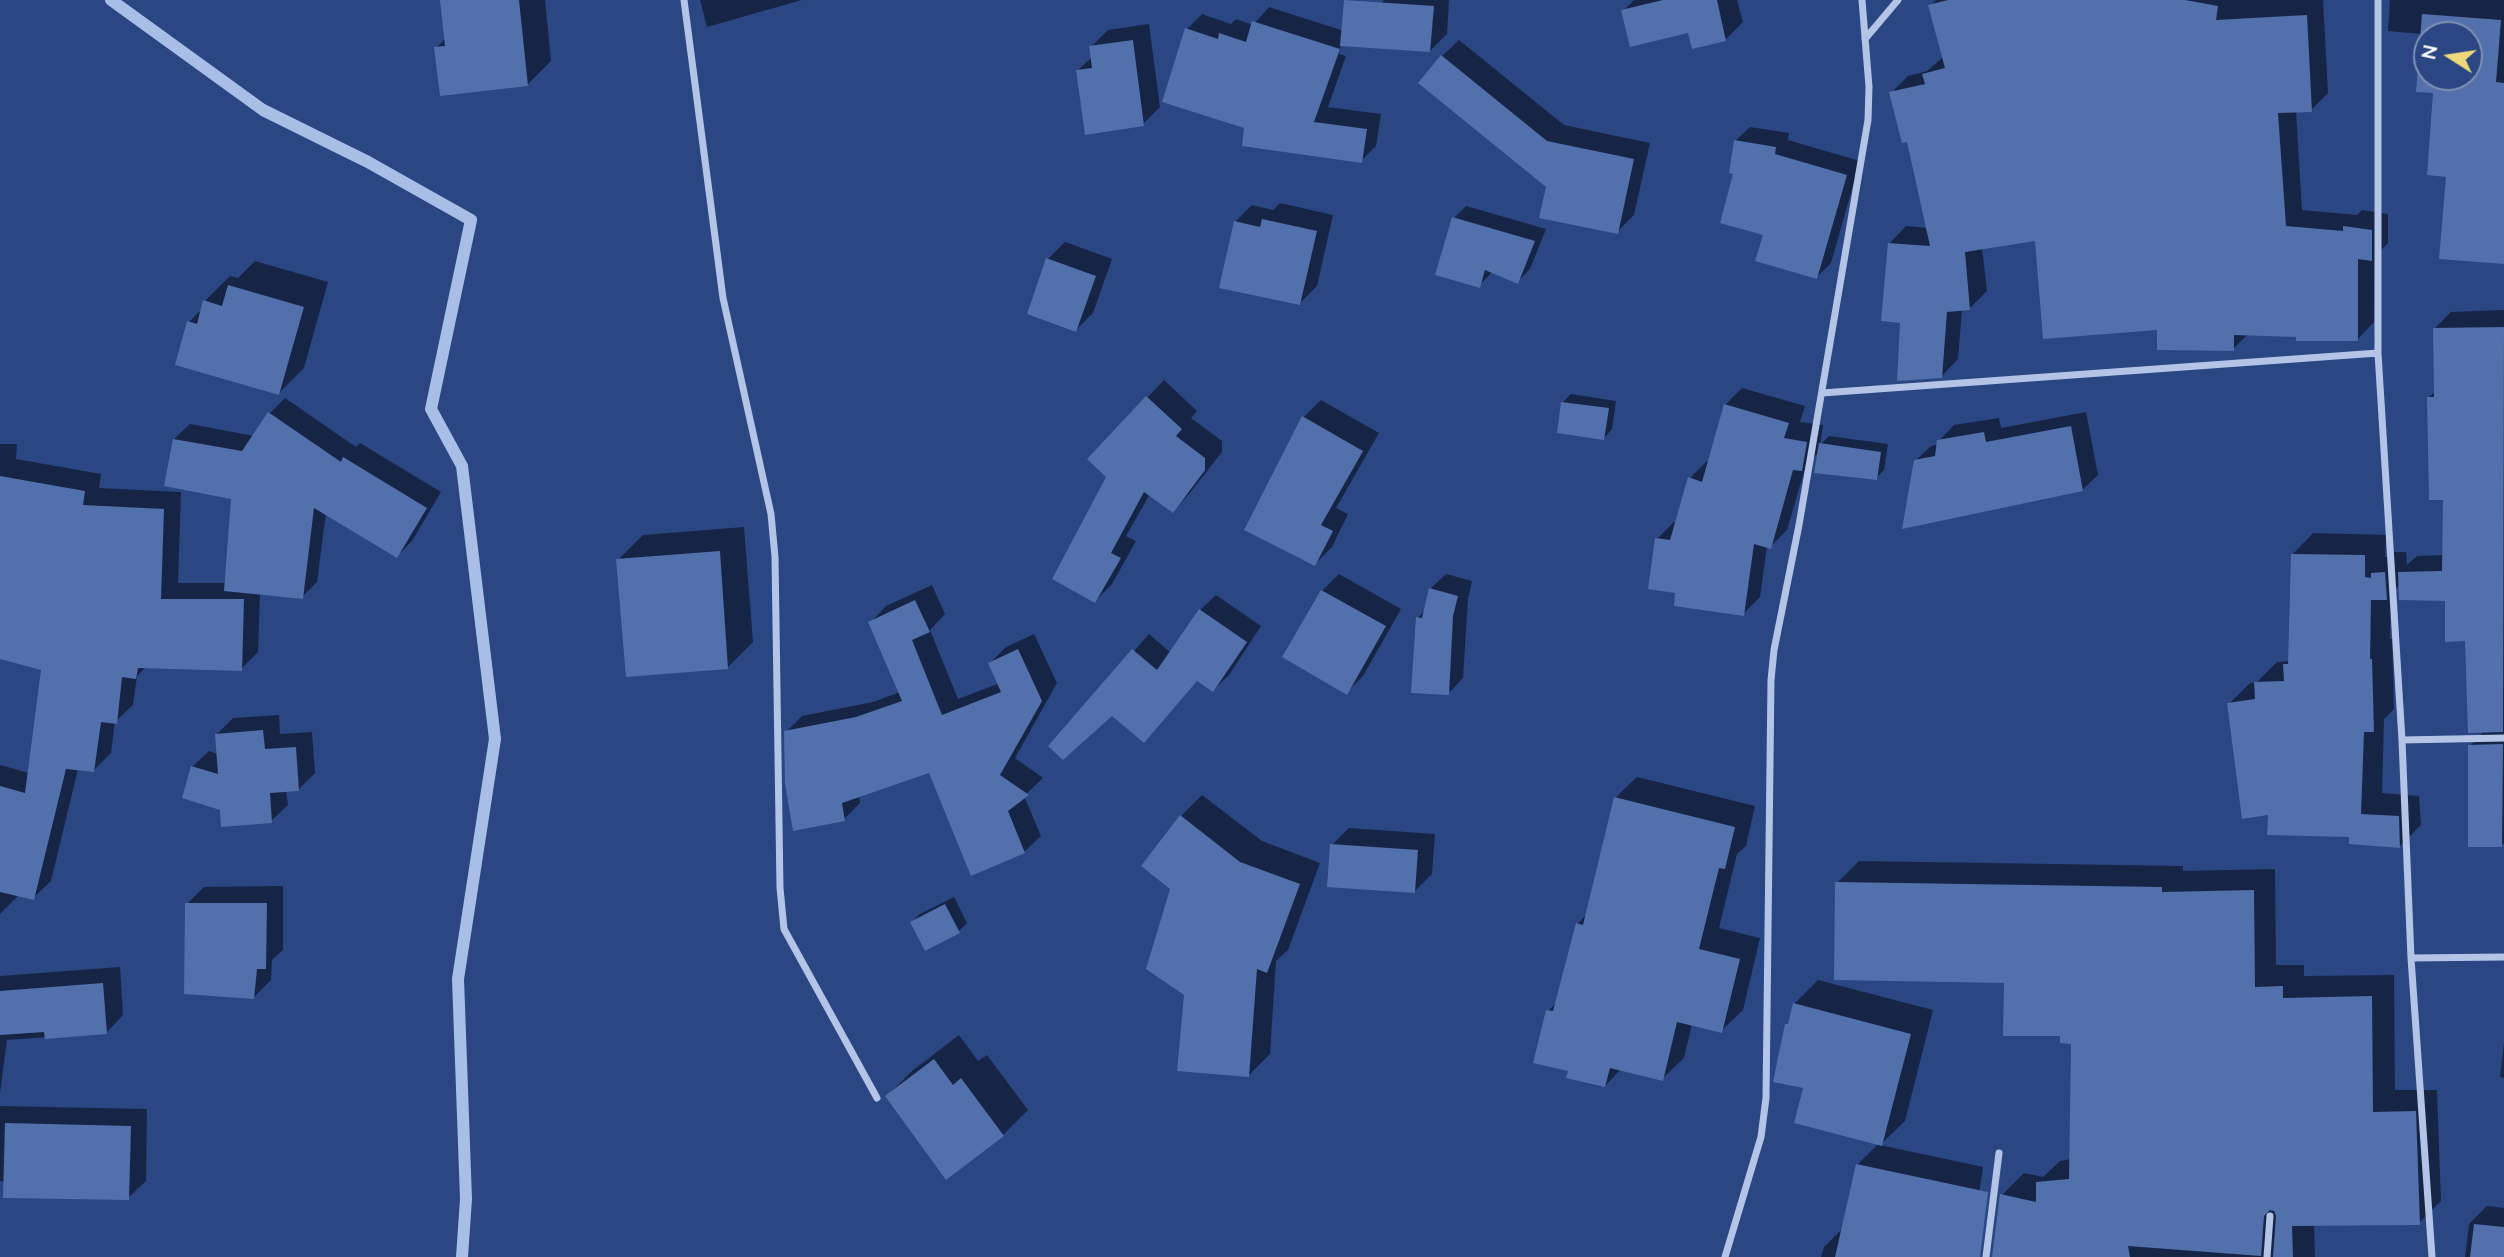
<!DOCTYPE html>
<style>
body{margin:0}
#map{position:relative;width:2504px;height:1257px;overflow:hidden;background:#2a4683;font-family:Mulish,sans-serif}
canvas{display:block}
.north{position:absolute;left:2413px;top:21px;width:70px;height:70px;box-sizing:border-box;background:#2a4683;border:2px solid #7f90b5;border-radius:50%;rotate:282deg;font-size:19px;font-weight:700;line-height:28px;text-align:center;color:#fff}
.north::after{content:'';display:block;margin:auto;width:24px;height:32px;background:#edd97a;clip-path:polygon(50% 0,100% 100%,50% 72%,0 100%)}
</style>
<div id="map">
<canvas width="2504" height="1257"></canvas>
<div class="north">N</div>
</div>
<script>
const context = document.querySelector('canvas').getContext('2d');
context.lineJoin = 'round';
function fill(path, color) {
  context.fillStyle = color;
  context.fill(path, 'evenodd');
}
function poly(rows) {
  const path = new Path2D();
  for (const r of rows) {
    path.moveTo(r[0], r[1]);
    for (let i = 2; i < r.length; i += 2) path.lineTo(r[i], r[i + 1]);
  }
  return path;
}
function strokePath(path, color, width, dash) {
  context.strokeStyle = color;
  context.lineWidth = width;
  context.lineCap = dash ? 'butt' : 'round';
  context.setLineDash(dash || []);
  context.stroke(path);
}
const shadow = poly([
 [443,0,545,0,551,61,527,85,436,48,446,38],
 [700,0,802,0,707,27],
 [1384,0,1449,0,1447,34,1430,51,1381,3],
 [1634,0,1737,0,1743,22,1726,39,1693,47,1689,31,1623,11],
 [1936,0,2323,0,2328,93,2311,110,2296,111,2302,210,2357,215,2362,210,2388,214,2388,243,2375,256,2374,322,2357,340,2248,334,2233,349,2159,329,2037,239,1982,248,1987,291,1970,308,1962,309,1958,359,1941,377,1902,321,1889,244,1906,226,1928,228,1908,140,1891,93,1908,76,1927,71,1944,56,1930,6],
 [2390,0,2504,0,2504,262,2448,175,2435,92,2418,90,2422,34,2388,31],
 [2427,35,2469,35,2469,77,2427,77],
 [1269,7,1344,31,1339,54,1346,56,1328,107,1381,114,1376,146,1361,161,1246,127,1187,29,1202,14,1231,24,1236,19,1253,25],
 [1149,24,1160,107,1143,124,1078,70,1092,57,1091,47,1108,30],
 [1459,40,1564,125,1650,143,1634,215,1617,232,1548,186,1442,56],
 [1750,127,1789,133,1788,140,1860,161,1831,263,1817,277,1735,172,1735,141],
 [1280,203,1333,215,1317,286,1300,303,1235,222,1252,205,1273,210],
 [1466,206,1546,229,1530,269,1517,282,1492,272,1479,286,1454,218],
 [1065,242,1112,259,1093,313,1076,330,1048,259],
 [255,261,328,282,304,368,279,393,189,322,203,308,205,301,230,276,238,278],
 [2504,310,2504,843,2501,846,2470,746,2485,730,2466,640,2447,599,2400,584,2391,594,2390,639,2392,639,2394,709,2384,719,2382,793,2419,796,2421,825,2400,846,2351,836,2270,813,2229,704,2250,683,2257,682,2277,662,2290,661,2292,555,2313,533,2386,535,2385,557,2389,557,2394,552,2406,552,2407,565,2417,556,2444,555,2444,498,2428,398,2436,391,2434,329,2451,312],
 [1164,380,1197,411,1191,418,1222,441,1222,452,1189,494,1173,511,1150,494,1126,536,1136,541,1112,584,1095,601,1108,477,1089,459],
 [1742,388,1805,406,1800,422,1823,425,1820,445,1829,436,1888,444,1884,470,1876,478,1820,451,1806,465,1787,530,1770,547,1767,546,1760,597,1743,614,1677,591,1657,539,1674,522,1677,523,1690,478,1707,461,1709,462,1725,405],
 [1571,394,1616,401,1612,429,1604,438,1563,402],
 [285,398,356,447,360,443,441,492,412,541,397,556,326,513,317,582,302,597,260,593,258,652,241,669,146,667,137,676,133,705,115,722,111,753,94,770,78,769,51,881,33,898,17,894,17,897,0,914,0,765,29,773,43,668,0,657,0,444,17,444,16,459,101,474,99,488,181,492,178,583,227,583,233,497,174,439,190,424,254,436,270,413],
 [1321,400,1379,433,1336,508,1348,514,1332,547,1315,564,1304,417],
 [2086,412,2098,475,2082,490,1915,461,1931,446,1938,444,1939,441,1954,425,1999,418,2001,428],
 [744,527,753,642,728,667,618,560,643,535],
 [1339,574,1401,609,1363,676,1346,693,1285,657,1322,591],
 [1446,574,1472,581,1468,599,1463,678,1448,694,1418,618,1425,610,1430,589],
 [932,585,945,614,930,630,958,699,1000,683,990,663,1006,647,1034,634,1057,683,1015,758,1043,778,1024,796,1041,836,1024,852,930,771,859,795,860,803,844,819,786,732,802,716,873,702,900,692,870,623,886,606],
 [1216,595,1261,626,1229,675,1213,690,1198,680,1112,713,1051,746,1149,634,1171,653,1200,610],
 [279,715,280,734,312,732,315,773,299,789,286,790,288,805,271,821,222,808,192,767,209,751,218,754,217,734,233,718],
 [1637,777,1755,806,1746,846,1737,854,1719,928,1760,938,1743,1010,1721,1031,1692,1024,1684,1058,1662,1079,1621,1069,1605,1086,1570,1070,1548,1011,1558,1001,1577,924,1587,914,1615,798],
 [1202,795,1262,841,1320,863,1288,950,1276,961,1270,1054,1249,1075,1186,994,1172,888,1181,816],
 [1349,828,1435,834,1432,874,1415,891,1332,845],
 [1859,861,2183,866,2183,871,2275,869,2276,965,2304,965,2304,976,2394,975,2395,1090,2437,1090,2441,1201,2419,1223,2314,1224,2315,1257,1997,1257,2002,1195,2024,1173,2043,1177,2060,1161,2071,1159,2072,1042,2062,1035,2005,981,1837,883],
 [283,886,283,950,272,960,271,980,254,997,187,904,204,887],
 [954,897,967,923,959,931,912,922,920,914],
 [120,967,123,1015,106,1033,7,1040,0,1093,0,976],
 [1818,980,1933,1010,1905,1121,1880,1145,1983,1167,1970,1257,1821,1257,1824,1247,1843,1228,1857,1165,1878,1144,1805,1087,1787,1025,1790,1022,1794,1004],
 [959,1035,978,1061,987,1055,1028,1110,1003,1135,887,1096,912,1071],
 [2504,1043,2504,1078,2500,1077],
 [0,1106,147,1109,146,1181,128,1198,0,1181],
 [2487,1206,2504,1208,2504,1257,2465,1257,2469,1224]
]);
const stream = poly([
 [111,0,263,110,368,162,471,220,431,409,462,466,495,739,458,979,466,1199,462,1257]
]);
const building = poly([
 [440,0,519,0,528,86,440,96,434,47,445,46],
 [1344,0,1434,6,1430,52,1340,46],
 [1663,0,1717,0,1726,41,1692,49,1688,33,1630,47,1621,10],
 [1948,0,2185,0,2218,6,2216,20,2307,15,2312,112,2278,113,2286,226,2343,231,2343,226,2372,230,2372,261,2358,259,2358,341,2296,341,2296,337,2234,335,2234,351,2157,350,2157,330,2043,339,2035,241,1965,252,1970,310,1947,312,1942,378,1897,381,1900,323,1881,321,1888,243,1930,246,1907,142,1902,143,1889,92,1925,84,1922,74,1945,68,1928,5],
 [2422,14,2501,20,2496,82,2504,83,2504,264,2439,259,2446,177,2427,175,2433,93,2416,92],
 [2427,35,2469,35,2469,77,2427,77],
 [1252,21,1340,49,1314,122,1367,129,1362,163,1242,146,1244,128,1162,102,1185,28,1218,39,1219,33,1246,42],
 [1133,40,1144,126,1085,135,1076,70,1092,68,1089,46],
 [1441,55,1547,141,1634,159,1618,234,1539,218,1546,187,1418,83],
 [1734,140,1776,147,1775,154,1847,175,1817,279,1755,261,1763,235,1720,223,1733,174,1729,173],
 [1452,217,1535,241,1518,284,1485,270,1480,288,1435,275],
 [1262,219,1317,231,1300,305,1219,288,1234,221,1260,227],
 [1046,258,1096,276,1076,332,1027,314],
 [228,285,304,307,279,395,175,365,187,321,197,324,203,300,222,306],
 [2504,327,2503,732,2468,733,2465,641,2445,642,2445,601,2399,600,2398,572,2442,571,2443,500,2429,500,2427,397,2434,397,2433,328],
 [1146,396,1182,429,1176,436,1205,458,1205,470,1173,513,1144,492,1111,553,1121,558,1095,603,1052,579,1106,477,1087,459],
 [1561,402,1609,408,1604,440,1557,433],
 [1724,404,1789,423,1784,438,1807,442,1802,471,1793,470,1771,549,1754,544,1744,616,1674,606,1675,593,1648,589,1655,538,1670,540,1688,477,1702,482],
 [268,412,341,462,343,457,427,508,397,558,314,508,303,599,224,591,231,499,164,486,173,439,242,451],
 [1302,416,1363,451,1321,525,1333,531,1315,566,1244,530],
 [2071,426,2083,491,1902,529,1914,460,1935,456,1937,440,1984,432,1986,442],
 [1819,443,1881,452,1877,480,1814,473],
 [0,476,85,491,83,505,164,509,161,599,244,599,242,671,138,668,136,679,122,677,117,724,101,722,94,772,66,769,34,900,0,892,0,786,25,793,41,670,0,659],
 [720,551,728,669,626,677,616,559],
 [2291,554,2365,555,2365,577,2371,578,2371,573,2385,572,2387,600,2371,600,2370,659,2372,659,2374,732,2364,732,2361,814,2399,816,2400,848,2349,844,2349,837,2267,835,2268,815,2242,819,2227,703,2255,699,2254,682,2284,681,2283,664,2288,664],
 [1429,588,1458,596,1453,616,1449,695,1411,693,1416,617,1422,618],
 [1321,590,1386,626,1347,695,1282,657],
 [915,600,930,632,912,640,942,715,1001,692,988,663,1018,649,1042,701,1000,775,1029,795,1008,811,1025,853,971,876,929,773,842,803,845,821,793,831,785,783,784,731,856,717,902,701,868,622],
 [1199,609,1247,642,1213,692,1197,681,1144,743,1112,716,1063,760,1048,746,1132,649,1157,670],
 [263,730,265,749,296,747,299,791,270,793,272,823,221,827,220,810,182,798,191,766,218,774,215,734],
 [2503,744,2502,847,2468,847,2468,745],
 [1614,797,1735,827,1725,869,1719,868,1699,949,1740,959,1722,1033,1677,1022,1663,1081,1610,1068,1605,1087,1566,1078,1568,1071,1533,1063,1546,1010,1553,1011,1576,923,1583,925],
 [1180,815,1240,862,1300,884,1267,973,1257,969,1249,1077,1177,1071,1184,995,1146,969,1170,889,1141,866],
 [1330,844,1418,850,1415,893,1327,887],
 [1835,882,2162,887,2162,892,2254,890,2255,987,2283,986,2283,998,2372,996,2373,1112,2416,1111,2420,1225,2292,1226,2293,1257,2273,1257,2276,1216,2274,1211,2270,1210,2264,1216,2261,1256,2128,1246,2130,1257,1992,1257,2000,1194,2036,1202,2036,1182,2069,1179,2071,1044,2060,1043,2060,1036,2003,1036,2004,983,1834,980],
 [185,903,267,903,266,969,257,969,254,999,184,994],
 [945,904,960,933,925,951,910,922],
 [103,983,107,1034,45,1039,44,1032,0,1035,0,991],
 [1793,1003,1911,1034,1882,1146,1794,1123,1803,1088,1773,1082,1785,1024,1788,1024],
 [934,1059,953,1085,961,1078,1004,1136,946,1180,885,1096],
 [5,1123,131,1126,129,1200,3,1198],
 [1856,1164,1988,1192,1980,1257,1835,1257],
 [2474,1224,2504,1227,2504,1257,2470,1257]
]);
const street = poly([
 [684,0,723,298,771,514,775,557,780,888,784,929,877,1098],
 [2378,0,2378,353,2402,740,2411,958,2432,1257],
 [1865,39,1898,0],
 [1822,393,2378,353],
 [2402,740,2504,738],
 [2411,958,2504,957],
 [1725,1257,1761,1137,1766,1098,1771,680,1774,650,1799,525,1868,120,1869,87,1862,0],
 [1986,1257,1999,1153],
 [2267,1257,2270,1216]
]);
fill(shadow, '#0007');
strokePath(stream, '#a8bee6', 12);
fill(building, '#5270ab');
strokePath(street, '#b3c4e6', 7);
</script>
